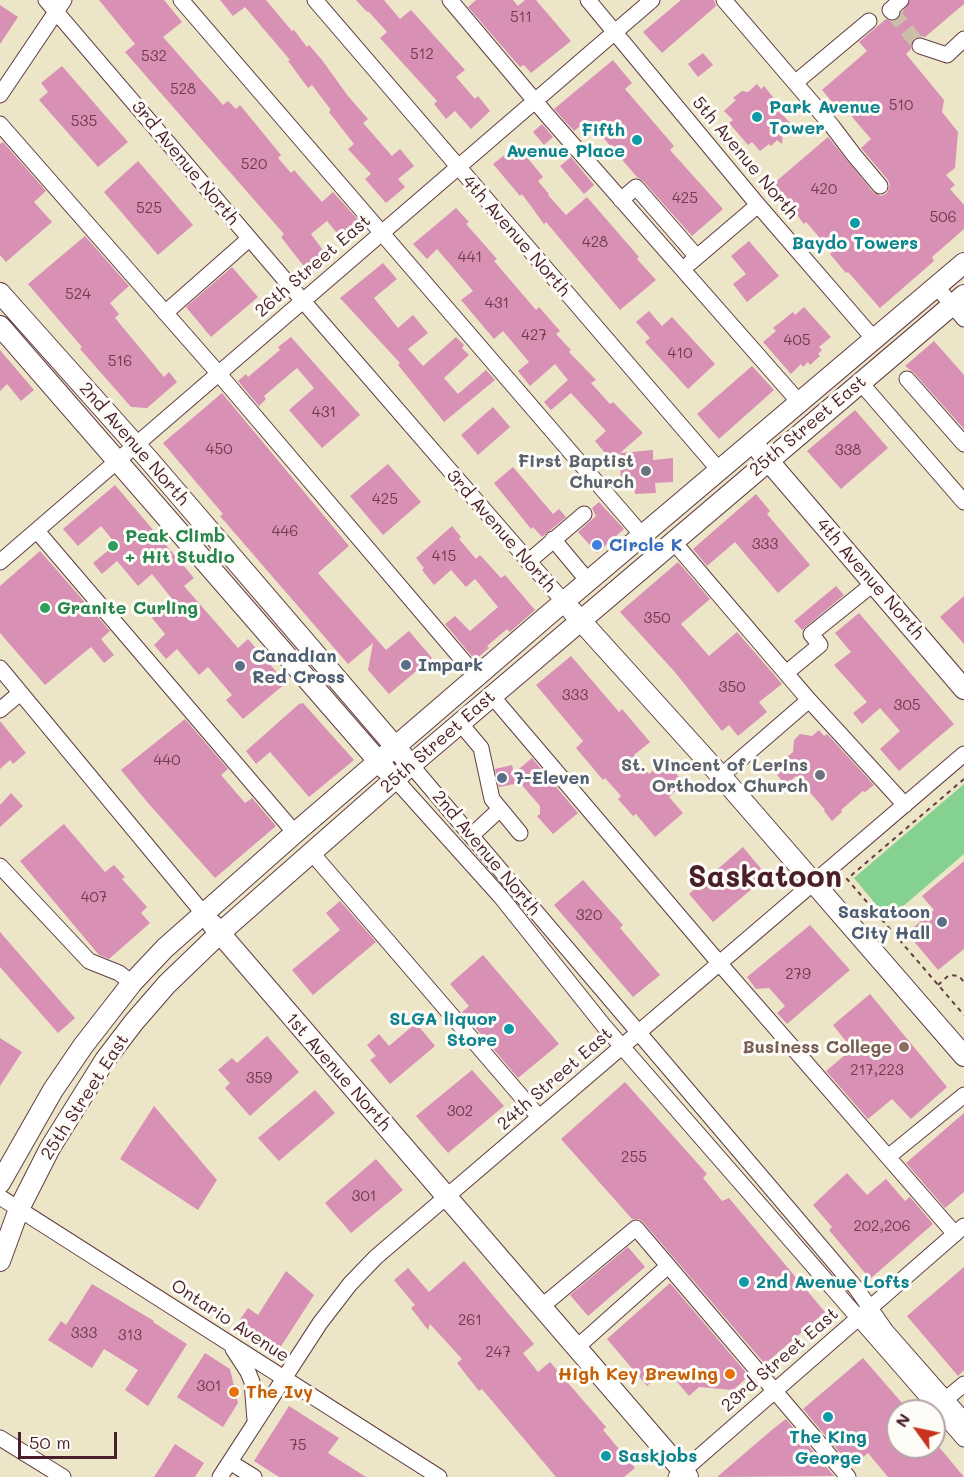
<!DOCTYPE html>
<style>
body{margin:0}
#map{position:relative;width:964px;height:1477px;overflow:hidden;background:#ede5c8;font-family:Mali,sans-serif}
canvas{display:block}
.north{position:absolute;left:886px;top:1399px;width:60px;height:60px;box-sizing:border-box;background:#fdfcf7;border:2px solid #b5a4a5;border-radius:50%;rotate:303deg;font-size:16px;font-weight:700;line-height:24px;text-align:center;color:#4a1f2b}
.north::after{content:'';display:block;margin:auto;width:21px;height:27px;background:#c8321e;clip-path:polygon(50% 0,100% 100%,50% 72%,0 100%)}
.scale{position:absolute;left:18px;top:1432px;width:99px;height:27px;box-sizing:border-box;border:3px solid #4a1f2b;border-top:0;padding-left:8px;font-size:18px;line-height:21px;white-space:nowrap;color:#4a1f2b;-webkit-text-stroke:4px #fdfcf7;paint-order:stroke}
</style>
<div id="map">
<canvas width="964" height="1477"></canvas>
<div class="north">N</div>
<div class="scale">50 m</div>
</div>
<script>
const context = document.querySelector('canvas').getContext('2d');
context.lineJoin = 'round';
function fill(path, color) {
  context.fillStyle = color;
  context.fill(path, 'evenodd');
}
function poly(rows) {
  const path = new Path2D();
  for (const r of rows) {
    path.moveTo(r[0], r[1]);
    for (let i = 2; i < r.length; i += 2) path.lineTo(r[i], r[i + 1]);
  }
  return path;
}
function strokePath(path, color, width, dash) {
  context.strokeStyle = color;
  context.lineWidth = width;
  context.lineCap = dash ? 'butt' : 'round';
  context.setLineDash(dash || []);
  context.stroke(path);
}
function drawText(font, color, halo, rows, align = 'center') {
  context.font = font + ' Mali,sans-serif';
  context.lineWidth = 6;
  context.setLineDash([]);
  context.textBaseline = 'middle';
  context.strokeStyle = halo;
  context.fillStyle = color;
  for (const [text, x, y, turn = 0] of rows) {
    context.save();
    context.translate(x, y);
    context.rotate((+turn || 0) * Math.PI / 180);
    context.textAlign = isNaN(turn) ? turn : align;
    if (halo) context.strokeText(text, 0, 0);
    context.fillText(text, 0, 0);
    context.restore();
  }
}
const green = poly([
 [964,784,964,854,888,919,854,878]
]);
const building = poly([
 [99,0,164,0,182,22,163,37,223,105,228,101,236,109,240,105,281,155,278,158,291,173,294,170,322,202,333,192,361,223,342,239,327,221,311,234,325,253,306,269,281,237,284,234,125,52,135,44],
 [220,0,266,0,292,31,294,30,307,47,309,45,322,60,348,96,368,119,363,123,392,156,400,149,414,166,398,179,405,187,386,203,365,179,371,174,348,149,354,144,329,112,331,110,312,85,308,88,288,61,290,60,245,7,233,16],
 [356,0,384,0,400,19,411,10,465,70,456,77,475,99,478,96,490,111,471,129,455,111,446,119,434,104,437,101,380,38,387,32,368,11,367,12],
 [476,0,513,0,518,6,525,0,536,0,571,41,531,73,524,65,520,67,468,7],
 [681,0,714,0,716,6,662,53,643,32],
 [910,0,964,0,964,4,925,37,919,36,913,39,911,44,911,49,906,54,944,100,942,112,958,132,955,168,946,175,955,185,950,189,964,205,964,229,932,257,934,261,880,308,848,272,846,273,830,254,832,252,806,222,804,224,773,184,828,137,873,192,881,196,887,193,890,185,888,180,861,148,871,139,847,111,838,109,822,90,867,51,859,42,886,19,894,21,898,19],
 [0,5,18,17,0,44],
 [703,53,713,65,698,77,688,64],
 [613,60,632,83,625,89,674,146,670,150,723,209,692,236,643,181,637,177,588,120,574,131,554,109],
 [62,66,128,142,98,167,39,100,48,92,41,83],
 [757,84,761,89,764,86,784,111,782,114,791,124,783,130,782,144,777,140,771,146,769,144,760,151,752,142,748,145,729,123,733,120,724,111,736,100,733,98,742,91,748,92],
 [542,124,553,137,544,145,533,132],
 [3,142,46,191,34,202,52,222,6,262,0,255,0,144],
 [517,145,543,177,538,181,549,194,548,195,566,215,587,197,639,257,637,259,656,280,620,310,546,222,544,224,522,194,520,196,493,164],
 [571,157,594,185,584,194,560,166],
 [138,161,193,225,158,255,104,192],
 [456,208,469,222,466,224,497,259,494,261,536,310,539,307,560,331,556,334,571,350,569,352,596,380,591,383,610,404,613,402,643,433,620,453,653,450,653,460,673,458,673,482,655,483,656,493,635,494,634,485,621,486,620,453,611,460,595,441,606,431,571,393,551,410,544,402,568,380,555,364,530,386,518,371,529,362,503,331,494,339,461,300,473,291,437,249,427,259,413,244],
 [85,236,129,286,110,303,119,314,115,318,164,377,169,372,177,382,147,408,131,407,80,349,82,347,28,284],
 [749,241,779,276,747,302,733,284,746,274,731,256],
 [383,263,397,279,374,298,398,328,413,315,428,333,408,349,423,366,456,337,464,345,462,348,469,355,444,378,458,394,486,370,495,380,444,422,398,365,400,363,340,298],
 [232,267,258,297,211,337,186,307],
 [804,307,831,337,819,347,822,350,818,354,820,356,810,365,808,362,803,367,801,364,791,374,763,342,776,331,773,328,793,312,795,315],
 [649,311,662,326,672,317,715,364,688,389,645,342,650,338,636,322],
 [291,337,360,415,322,448,289,410,314,388,297,368,264,396,266,399,259,406,238,381,246,374,248,377,280,350,278,347],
 [934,341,964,375,964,429,914,373,905,366],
 [0,350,34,390,21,401,7,384,0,391],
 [752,366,774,390,719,439,697,414],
 [222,393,349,546,318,573,386,650,409,631,432,658,389,694,368,670,373,643,348,664,220,516,223,514,163,443],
 [493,407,510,427,478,455,461,435],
 [855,410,888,448,841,489,807,451],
 [388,464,421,502,383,535,350,496],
 [513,467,553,514,559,509,566,517,542,537,533,527,531,529,494,483],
 [115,485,194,578,184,586,238,648,248,639,286,683,243,719,226,700,232,695,208,667,199,675,177,649,166,659,154,645,165,634,152,618,173,600,152,574,138,586,117,561,102,574,93,563,116,544,101,526,78,546,63,529],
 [756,494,770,511,767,514,810,565,778,593,735,542,707,566,693,549],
 [599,502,624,529,597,553,578,532,596,516,592,508],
 [452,526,461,537,459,539,476,559,480,555,501,578,505,575,535,610,510,632,507,629,487,646,489,648,475,660,445,624,455,616,470,631,498,607,475,579,466,587,451,570,434,585,422,570,424,568,416,558],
 [40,551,110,631,101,639,114,655,104,663,91,647,45,685,0,633,0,586],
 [678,562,710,599,681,624,709,656,737,632,782,684,759,702,767,712,738,736,729,725,722,731,674,671,620,612],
 [836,586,844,595,802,630,794,621],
 [964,596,964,644,940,617],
 [859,613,954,724,899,771,880,749,900,731,880,708,862,724,853,713,867,702,834,665,851,652,835,633],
 [571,656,619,712,622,709,650,742,634,755,649,774,665,761,684,783,669,797,683,813,655,837,636,814,633,816,618,799,621,796,605,778,603,780,576,748,583,741,536,685],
 [303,703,354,760,309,797,270,752,256,764,246,751,299,704],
 [185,719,228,769,221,775,245,803,252,798,276,826,215,878,148,803,121,770],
 [0,721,26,753,13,764,10,760,0,769],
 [819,730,824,736,827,734,874,785,865,792,863,791,841,810,842,812,832,821,824,811,825,810,796,776,786,785,777,775,792,763,787,757,793,752,794,740,800,734,812,736],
 [532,758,578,813,553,834,537,816,540,814,540,806,520,783,499,787,495,769,512,765,514,773],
 [11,793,23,806,0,827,0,805],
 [64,824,105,872,114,865,125,877,122,879,147,907,141,913,150,923,109,959,99,955,20,861],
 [743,847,767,876,713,922,689,894],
 [964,861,964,949,938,970,907,933,934,910,922,896],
 [583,880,623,925,620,928,660,975,633,997,554,905],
 [340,901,376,942,313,995,292,970,340,930,326,913],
 [810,925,850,970,787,1024,777,1013,785,1006,769,988,756,989,747,977],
 [0,932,75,1018,58,1033,0,967],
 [483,955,559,1044,518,1078,462,1012,469,1006,450,984],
 [870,994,947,1087,911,1119,892,1099,868,1119,826,1071,852,1049,833,1025],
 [416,1023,435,1046,390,1084,370,1060,376,1056,367,1045,379,1034,389,1046],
 [267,1036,299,1072,250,1116,225,1088,230,1083,218,1070,232,1058,237,1063],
 [0,1038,22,1052,0,1086],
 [472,1070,504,1106,448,1153,416,1116],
 [625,1082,707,1174,703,1178,722,1201,729,1198,825,1312,765,1364,643,1222,639,1219,632,1219,561,1139],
 [315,1090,335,1113,279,1161,258,1138],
 [154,1106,217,1180,198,1210,120,1159],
 [964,1113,964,1192,945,1208,906,1163],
 [376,1159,403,1190,351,1233,325,1203],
 [847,1173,867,1195,886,1179,905,1201,910,1197,933,1224,870,1279,829,1230,832,1227,813,1205],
 [628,1247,645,1267,588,1316,570,1295],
 [464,1261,534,1344,523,1353,538,1372,550,1362,606,1427,603,1430,635,1468,624,1477,556,1477,482,1389,479,1391,457,1363,462,1359,430,1324,428,1330,411,1308,415,1305,394,1280,408,1268,429,1292],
 [964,1267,964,1370,958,1376,907,1316],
 [286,1271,314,1295,278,1351,237,1324,248,1308,258,1315],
 [670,1283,749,1376,733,1390,699,1387,689,1396,666,1369,647,1386,607,1339],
 [92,1284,154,1321,153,1322,187,1344,148,1406,125,1390,138,1370,104,1349,92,1368,48,1340,61,1321,66,1325],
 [205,1353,230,1369,238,1403,223,1427,177,1397],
 [863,1358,909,1411,898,1411,898,1447,939,1447,964,1477,888,1477,868,1453,852,1467,803,1409],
 [289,1406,339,1438,328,1453,366,1477,279,1477,254,1461],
 [786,1419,834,1476,717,1477,773,1429],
 [175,1444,204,1463,195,1477,154,1477]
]);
const minorTunnel = poly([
 [892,12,920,46]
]);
const path = poly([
 [964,779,847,879,964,1015],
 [938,985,949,975,959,976,964,982]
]);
const minor = poly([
 [46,0,303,301,564,602],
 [181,0,642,535],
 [315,0,719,470],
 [450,0,546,114,799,402],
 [588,0,758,205,874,339],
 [724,0,832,126,854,155,880,186],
 [892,12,890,10,901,0],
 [920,46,947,55,964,39],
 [796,82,869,21],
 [0,95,64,0],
 [0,124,219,374,477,677],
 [621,200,636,187,697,257],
 [690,263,758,205],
 [936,286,964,319],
 [165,313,249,239],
 [907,379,964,444],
 [860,382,964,502],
 [37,531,295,833],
 [553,539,588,581],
 [673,541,809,700,905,805],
 [0,562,652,0],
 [528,562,584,514],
 [0,668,203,913],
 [786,673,820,645,811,634,873,584],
 [492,696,720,964,955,1234],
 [0,710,20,693],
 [460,723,481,748,492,799,520,833],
 [411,765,856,1288,886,1331,964,1420],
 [721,776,809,700],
 [395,779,501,897,604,1026,964,1439],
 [472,835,500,809],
 [311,852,539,1117],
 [0,866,89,961,119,973,132,983],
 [888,1157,964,1095],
 [0,1197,439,1477],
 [541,1307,636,1228,848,1477],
 [576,1348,668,1266],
 [233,1349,248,1372,252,1382,255,1420],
 [946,1399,964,1384],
 [0,1438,63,1477],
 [230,1462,254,1477],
 [220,1477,320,1323,350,1284,376,1257,964,754],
 [676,1477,964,1226]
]);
const major = poly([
 [0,293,149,460,404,757],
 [0,326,386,770],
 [760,451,964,689],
 [572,611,721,776,964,1056],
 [212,924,688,1477],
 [0,1183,53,1090,83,1046,132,983,165,948,295,833,547,616,964,263],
 [0,1261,19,1209,50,1148,105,1060,134,1022,167,984,220,933,411,765,964,295]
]);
const markers = [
 [757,117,6,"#0f9aa8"],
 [637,140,6,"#0f9aa8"],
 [855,223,6,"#0f9aa8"],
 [646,471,6,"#6b7280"],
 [597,545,6,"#3f7fe0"],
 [113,546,6,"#2e9e5b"],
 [45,608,6,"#2e9e5b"],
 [406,665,6,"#5c6f8a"],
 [240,666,6,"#5c6f8a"],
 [820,775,6,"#6b7280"],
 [502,778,6,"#5c6f8a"],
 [942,922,6,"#5c6f8a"],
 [509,1029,6,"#0f9aa8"],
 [904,1047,6,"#8d6e63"],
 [744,1282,6,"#0f9aa8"],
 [730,1374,6,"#e8710a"],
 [234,1392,6,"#e8710a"],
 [828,1417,6,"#0f9aa8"],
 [606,1456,6,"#0f9aa8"]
];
const numberNames = [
 ["511",521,17],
 ["512",422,54],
 ["532",154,56],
 ["528",183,89],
 ["510",901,105],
 ["535",84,121],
 ["520",254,164],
 ["420",824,189],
 ["425",685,198],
 ["525",149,208],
 ["506",943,217],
 ["428",595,242],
 ["441",470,257],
 ["524",78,294],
 ["431",497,303],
 ["427",534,335],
 ["405",797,340],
 ["410",680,353],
 ["516",120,361],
 ["431",324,412],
 ["450",219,449],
 ["338",848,450],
 ["425",385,499],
 ["446",285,531],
 ["333",765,544],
 ["415",444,556],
 ["350",657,618],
 ["350",732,687],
 ["333",575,695],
 ["305",907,705],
 ["440",167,760],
 ["407",94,897],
 ["320",589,915],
 ["279",798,974],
 ["217,223",877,1070],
 ["359",259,1078],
 ["302",460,1111],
 ["255",634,1157],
 ["301",364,1196],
 ["202,206",882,1226],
 ["261",470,1320],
 ["333",84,1333],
 ["313",130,1335],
 ["247",498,1352],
 ["301",209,1386],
 ["75",298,1445]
];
const cultureNames = [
 ["Park Avenue",769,107],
 ["Tower",769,128],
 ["Fifth",625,130,"right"],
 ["Avenue Place",625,151,"right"],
 ["Baydo Towers",855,243,"center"],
 ["SLGA liquor",497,1019,"right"],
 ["Store",497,1040,"right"],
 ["2nd Avenue Lofts",756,1282],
 ["The King",828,1437,"center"],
 ["George",828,1458,"center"],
 ["Saskjobs",618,1456]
];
const streetNames = [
 ["5th Avenue North",745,158,50],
 ["3rd Avenue North",185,163,50],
 ["4th Avenue North",516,236,49],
 ["26th Street East",313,266,-41],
 ["25th Street East",808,426,-40],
 ["2nd Avenue North",134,444,49],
 ["3rd Avenue North",501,531,49],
 ["4th Avenue North",870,579,49],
 ["25th Street East",438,742,-41],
 ["2nd Avenue North",486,853,50],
 ["1st Avenue North",338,1072,49],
 ["24th Street East",555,1079,-41],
 ["25th Street East",85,1097,-57],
 ["Ontario Avenue",230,1321,33],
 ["23rd Street East",780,1360,-41]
];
const worshipNames = [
 ["First Baptist",634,461],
 ["Church",634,482],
 ["St. Vincent of Lerins",808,765],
 ["Orthodox Church",808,786]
];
const leisureNames = [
 ["Peak Climb",125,536],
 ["+ Hit Studio",125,557],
 ["Granite Curling",57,608]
];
const shopNames = [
 ["Circle K",609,545]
];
const serviceNames = [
 ["Canadian",252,656],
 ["Red Cross",252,677],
 ["Impark",418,665],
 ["7-Eleven",514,778],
 ["Saskatoon",930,912,"right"],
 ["City Hall",930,933,"right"]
];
const educationNames = [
 ["Business College",892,1047]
];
const foodNames = [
 ["High Key Brewing",718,1374],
 ["The Ivy",246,1392,"left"]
];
const townNames = [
 ["Saskatoon",765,878]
];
fill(green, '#84d190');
fill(building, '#d890b4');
strokePath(minorTunnel, '#ccbda9', 15, [15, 8]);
strokePath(minor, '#623d43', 17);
strokePath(major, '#623d43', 22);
strokePath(path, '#623d43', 2, [4.5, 4.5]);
strokePath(minor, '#fff', 15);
strokePath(major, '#fff', 20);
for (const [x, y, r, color] of markers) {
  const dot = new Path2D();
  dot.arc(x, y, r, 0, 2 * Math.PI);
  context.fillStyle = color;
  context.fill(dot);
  strokePath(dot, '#fdfcf7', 2);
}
drawText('15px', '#6e3b4d', null, numberNames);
drawText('bold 18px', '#0d838f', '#fdfcf7', cultureNames, 'left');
drawText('18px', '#4a1f2b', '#fdfcf7', streetNames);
drawText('bold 18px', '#5b616d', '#fdfcf7', worshipNames, 'right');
drawText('bold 18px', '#27864d', '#fdfcf7', leisureNames, 'left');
drawText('bold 18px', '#366cbe', '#fdfcf7', shopNames, 'left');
drawText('bold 18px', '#4e5e75', '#fdfcf7', serviceNames, 'left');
drawText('bold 18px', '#785e54', '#fdfcf7', educationNames, 'right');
drawText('bold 18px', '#c56008', '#fdfcf7', foodNames, 'right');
drawText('bold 30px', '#4a1f2b', '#fdfcf7', townNames);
</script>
